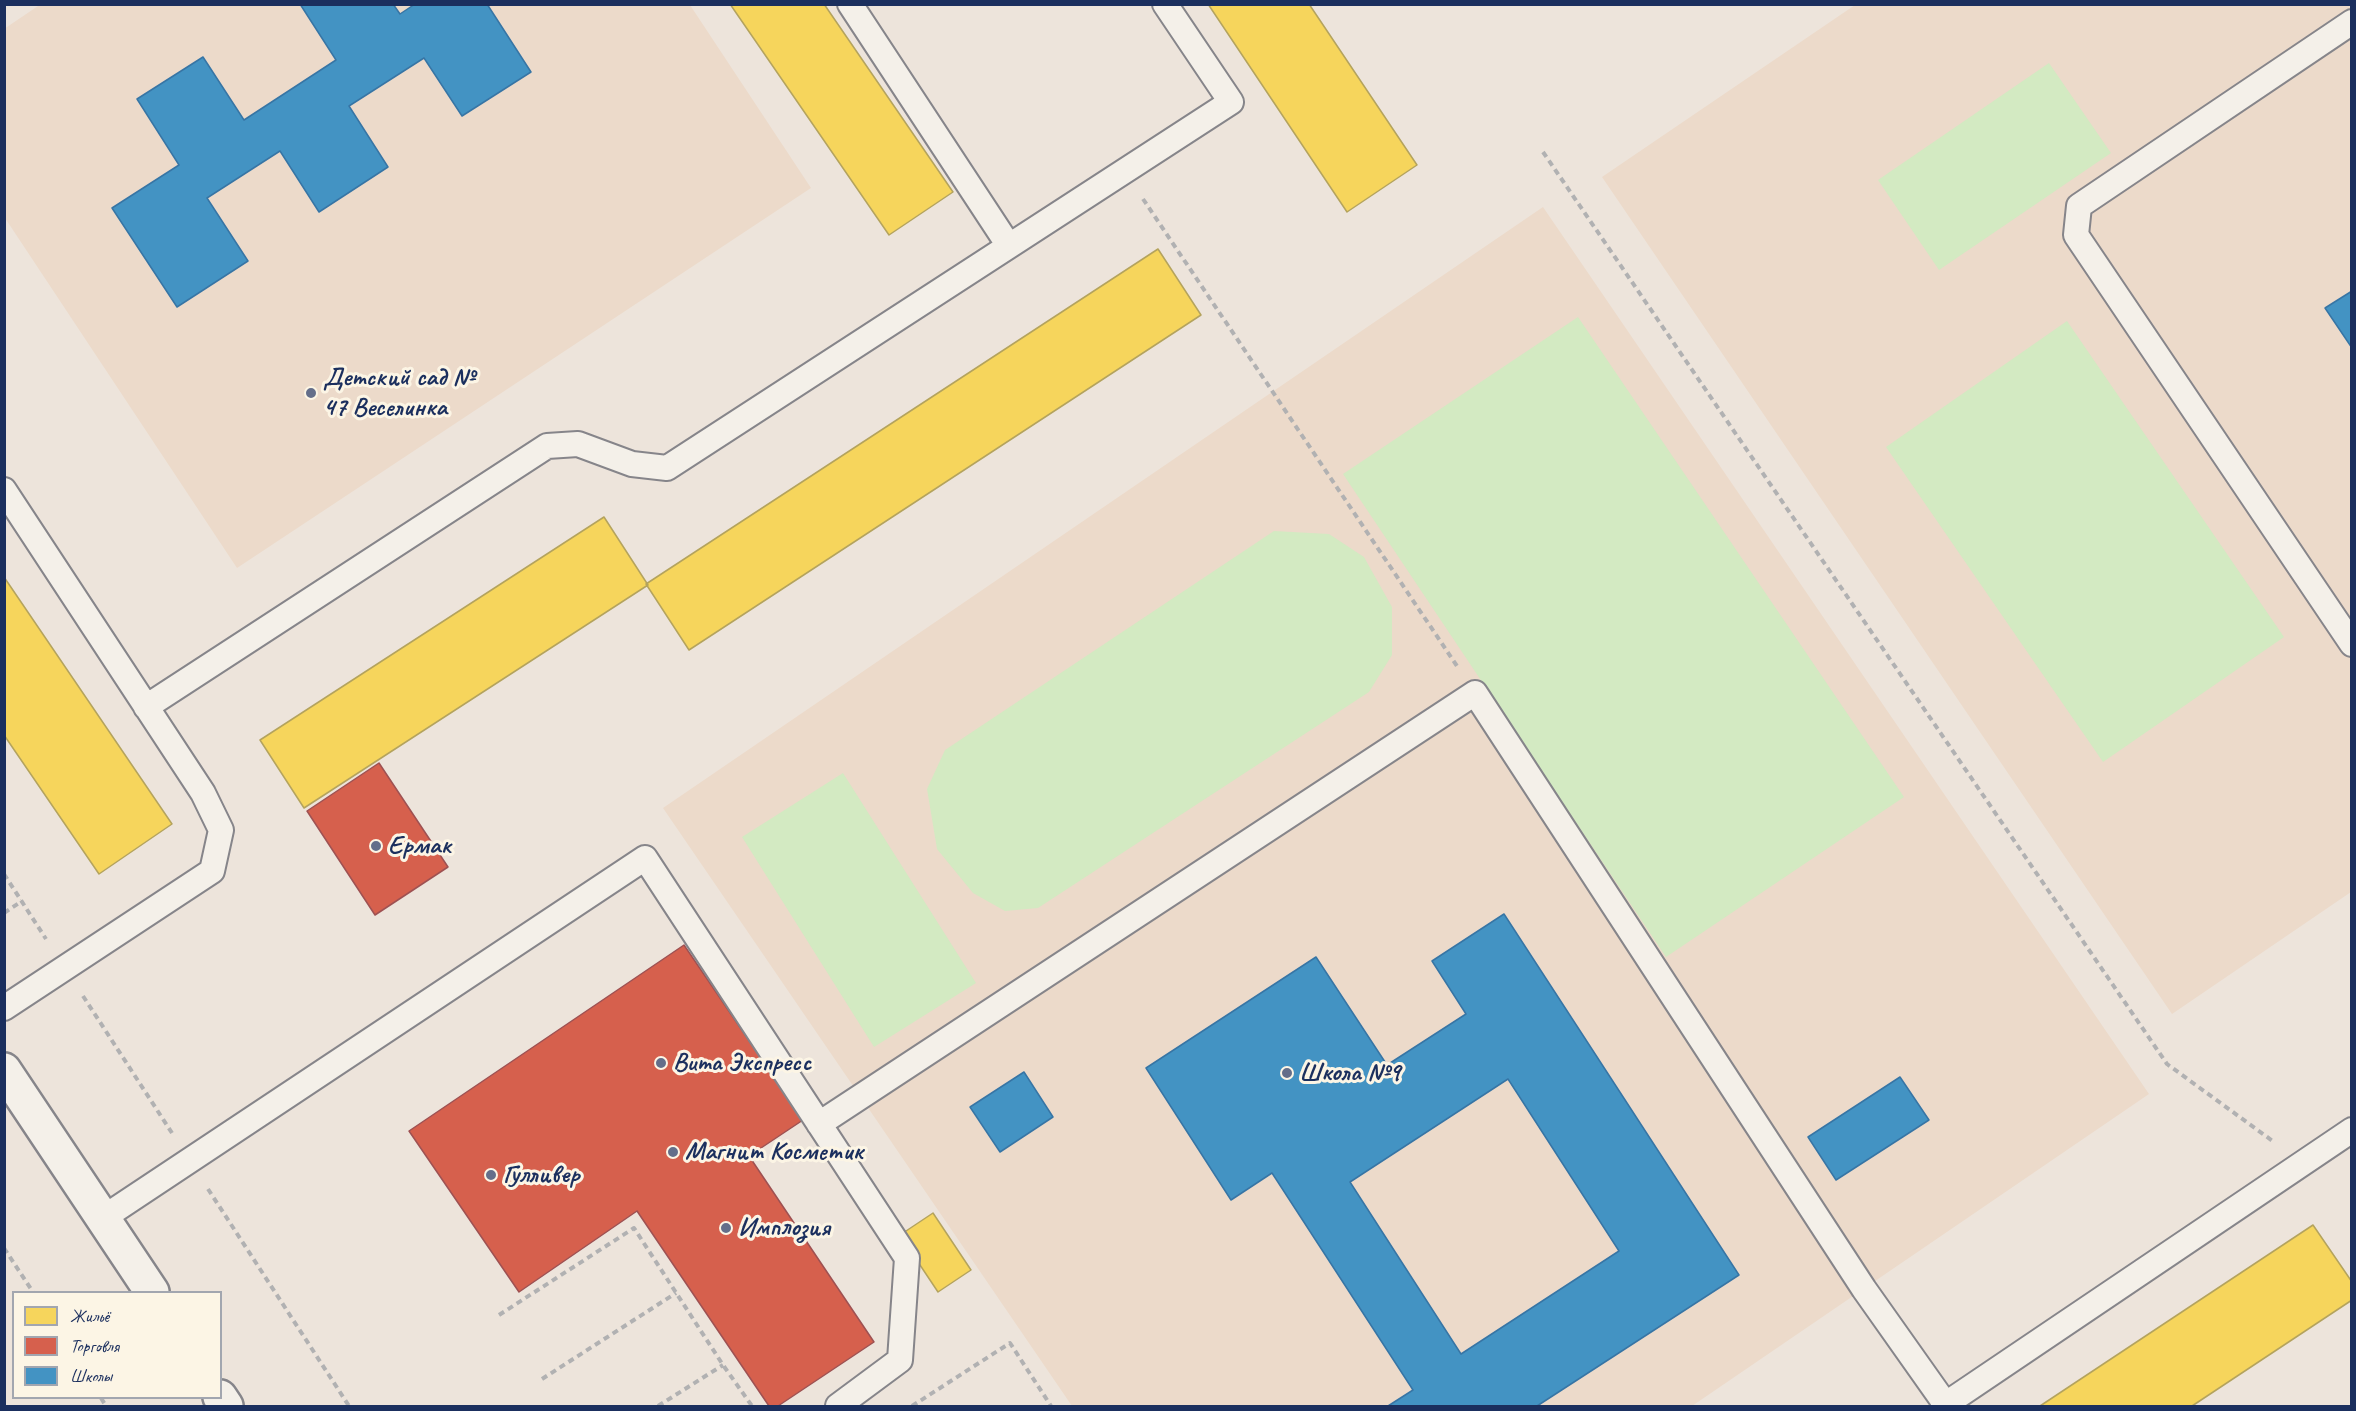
<!DOCTYPE html>
<meta charset="utf-8">
<style>
body{margin:0}
#map{position:relative;width:2356px;height:1411px;overflow:hidden;background:#ede4db;font-family:Caveat,sans-serif}
canvas{display:block}
.frame{position:absolute;inset:0;border:6px solid #1b2f5e;pointer-events:none}
.legend{position:absolute;left:12px;top:1291px;width:210px;height:108px;box-sizing:border-box;background:#fcf5e5;border:2px solid #a2a6af;margin:0;padding:8px 10px;list-style:none;font-size:18px;color:#1b2f5e}
.legend li{display:flex;align-items:center;gap:12px;height:30px}
.legend b{width:30px;border:2px solid #a2a6af}
</style>
<div id="map">
<canvas width="2356" height="1411"></canvas>
<div class="frame"></div>
<ul class="legend">
<li><b style="height:16px;background:#f6d55c"></b>Жильё</li>
<li><b style="height:16px;background:#d6604d"></b>Торговля</li>
<li><b style="height:16px;background:#4393c3"></b>Школы</li>
</ul>
</div>
<script>
const context = document.querySelector('canvas').getContext('2d');
context.lineJoin = 'round';
function fill(path, color) {
  context.fillStyle = color;
  context.fill(path, 'evenodd');
}
function poly(rows) {
  const path = new Path2D();
  for (const r of rows) {
    path.moveTo(r[0], r[1]);
    for (let i = 2; i < r.length; i += 2) path.lineTo(r[i], r[i + 1]);
  }
  return path;
}
function strokePath(path, color, width, dash) {
  context.strokeStyle = color;
  context.lineWidth = width;
  context.lineCap = dash ? 'butt' : 'round';
  context.setLineDash(dash || []);
  context.stroke(path);
}
function drawText(font, color, halo, rows, align = 'center') {
  context.font = font + ' Caveat,sans-serif';
  context.lineWidth = 6;
  context.setLineDash([]);
  context.textBaseline = 'middle';
  context.strokeStyle = halo;
  context.fillStyle = color;
  for (const [text, x, y, turn = 0] of rows) {
    context.save();
    context.translate(x, y);
    context.rotate((+turn || 0) * Math.PI / 180);
    context.textAlign = isNaN(turn) ? turn : align;
    if (halo) context.strokeText(text, 0, 0);
    context.fillText(text, 0, 0);
    context.restore();
  }
}
const built = poly([
 [41,4,690,5,811,188,237,568,5,218,4,29],
 [1855,5,2351,5,2351,892,2172,1014,1602,177],
 [1543,207,2149,1094,1692,1406,1072,1406,663,808]
]);
const green = poly([
 [2049,63,2111,153,1939,270,1878,180],
 [1578,317,1904,797,1666,957,1343,474],
 [2067,321,2284,637,2103,762,1886,447],
 [1274,531,1329,534,1364,557,1392,607,1392,655,1369,692,1038,908,1005,911,973,893,937,849,927,789,945,750],
 [843,773,976,983,874,1047,742,837]
]);
const homes = poly([
 [730,4,824,4,953,192,889,235,730,4],
 [1208,4,1309,4,1417,165,1347,212,1208,4],
 [1158,249,1201,315,689,650,646,584,1158,249],
 [604,517,648,585,304,808,260,740,604,517],
 [4,577,172,824,99,874,4,735,4,577],
 [933,1213,971,1270,938,1292,900,1235,933,1213],
 [2313,1225,2352,1282,2352,1300,2192,1406,2040,1406,2313,1225]
]);
const shops = poly([
 [379,763,448,867,375,915,307,811,379,763],
 [684,945,803,1120,749,1156,874,1342,778,1406,769,1406,637,1211,519,1292,409,1131,684,945]
]);
const schools = poly([
 [300,4,393,4,400,14,415,4,487,4,531,72,462,116,424,58,349,106,388,167,319,212,280,151,207,198,248,261,177,307,112,208,179,165,137,99,203,57,244,120,336,60,300,4],
 [2352,291,2352,348,2325,308,2352,291],
 [1504,914,1739,1275,1537,1406,1388,1406,1413,1390,1272,1173,1231,1200,1146,1068,1316,957,1387,1065,1466,1014,1432,961,1504,914],
 [1508,1079,1619,1251,1461,1354,1350,1182,1508,1079],
 [1024,1072,1053,1117,1000,1152,970,1107,1024,1072],
 [1900,1077,1929,1120,1836,1180,1808,1137,1900,1077]
]);
const path = poly([
 [1543,152,2167,1064,2274,1142],
 [1143,199,1457,666],
 [4,874,46,939],
 [4,913,22,901],
 [83,996,172,1133],
 [208,1189,349,1406],
 [4,1248,33,1292],
 [499,1315,634,1228,723,1365,752,1406],
 [542,1379,676,1293],
 [101,1398,106,1406],
 [658,1406,723,1365],
 [912,1406,1010,1343,1051,1406]
]);
const lane = poly([
 [850,4,1009,246],
 [2352,22,2079,206,2076,235,2352,644],
 [4,490,203,793,221,830,212,871,4,1008],
 [146,707,547,446,578,444,632,464,667,468,1231,102,1165,4],
 [819,1124,1475,693,1864,1289,1946,1405],
 [103,1218,645,858,907,1258,900,1360,838,1406],
 [1943,1406,2352,1130]
]);
const secondary = poly([
 [4,1070,152,1292],
 [220,1397,226,1406]
]);
const markers = [
 [311,393,6,"#646e8a"],
 [376,846,6,"#646e8a"],
 [661,1063,6,"#646e8a"],
 [1287,1073,6,"#646e8a"],
 [673,1152,6,"#646e8a"],
 [491,1175,6,"#646e8a"],
 [726,1228,6,"#646e8a"]
];
const poiNames = [
 ["Детский сад №",323,378],
 ["47 Веселинка",323,408],
 ["Ермак",388,846],
 ["Вита Экспресс",673,1063],
 ["Школа №9",1299,1073],
 ["Магнит Косметик",685,1152],
 ["Гулливер",503,1175],
 ["Имплозия",738,1228]
];
fill(built, '#ecdaca');
fill(green, '#d3eac2');
fill(homes, '#f6d55c');
strokePath(homes, '#b4a35d', 1.5);
fill(shops, '#d6604d');
strokePath(shops, '#9e5152', 1.5);
fill(schools, '#4393c3');
strokePath(schools, '#3775a5', 1.5);
strokePath(lane, '#86858a', 28);
strokePath(secondary, '#86858a', 38);
strokePath(path, '#b1b1b2', 4, [6, 4.5]);
strokePath(lane, '#f4f0e9', 24);
strokePath(secondary, '#f4f0e9', 33);
for (const [x, y, r, color] of markers) {
  const dot = new Path2D();
  dot.arc(x, y, r, 0, 2 * Math.PI);
  context.fillStyle = color;
  context.fill(dot);
  strokePath(dot, '#fcf5e5', 2);
}
drawText('bold 26px', '#1b2f5e', '#fcf5e5', poiNames, 'left');
</script>
